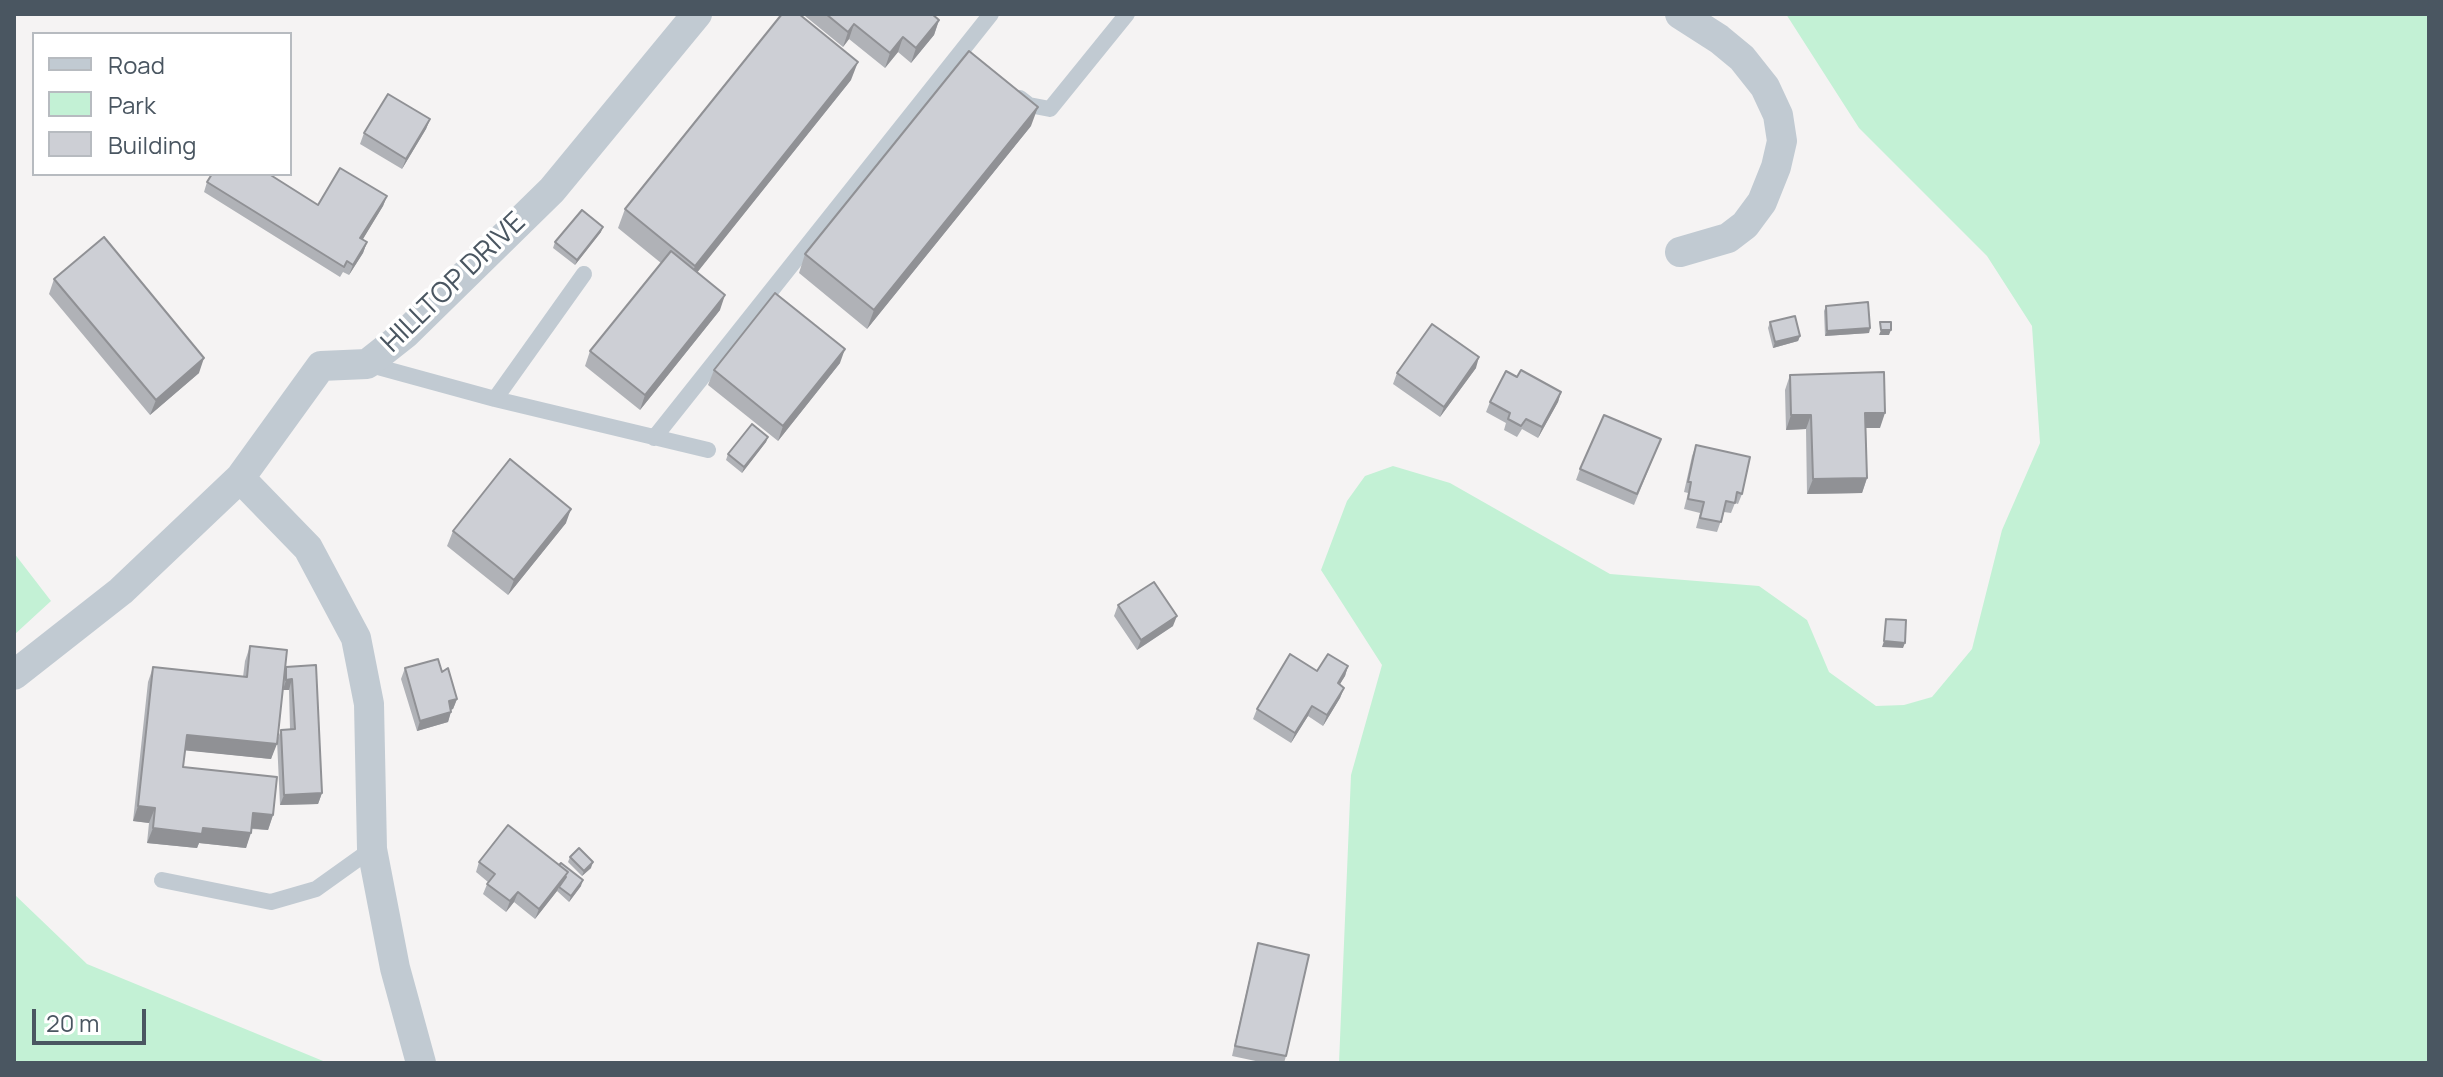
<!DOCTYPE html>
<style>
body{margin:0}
#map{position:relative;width:2443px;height:1077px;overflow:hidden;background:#f5f3f3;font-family:Manrope,sans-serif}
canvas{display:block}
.frame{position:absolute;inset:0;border:16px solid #4a5661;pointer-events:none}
.legend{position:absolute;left:32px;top:32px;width:260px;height:144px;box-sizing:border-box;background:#fff;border:2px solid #b7bbc0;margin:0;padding:10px 14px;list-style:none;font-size:24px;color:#4a5661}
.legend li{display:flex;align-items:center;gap:16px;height:40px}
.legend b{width:40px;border:2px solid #b7bbc0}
.scale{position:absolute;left:32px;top:1009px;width:114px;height:36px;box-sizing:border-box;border:4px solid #4a5661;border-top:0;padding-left:10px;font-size:24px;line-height:28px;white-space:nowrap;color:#4a5661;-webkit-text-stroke:6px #fff;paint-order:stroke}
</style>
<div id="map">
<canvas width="2443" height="1077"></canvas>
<div class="frame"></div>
<ul class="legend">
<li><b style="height:10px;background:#c1cad2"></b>Road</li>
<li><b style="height:22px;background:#c3f1d5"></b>Park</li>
<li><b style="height:22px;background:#cdcfd5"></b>Building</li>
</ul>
<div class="scale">20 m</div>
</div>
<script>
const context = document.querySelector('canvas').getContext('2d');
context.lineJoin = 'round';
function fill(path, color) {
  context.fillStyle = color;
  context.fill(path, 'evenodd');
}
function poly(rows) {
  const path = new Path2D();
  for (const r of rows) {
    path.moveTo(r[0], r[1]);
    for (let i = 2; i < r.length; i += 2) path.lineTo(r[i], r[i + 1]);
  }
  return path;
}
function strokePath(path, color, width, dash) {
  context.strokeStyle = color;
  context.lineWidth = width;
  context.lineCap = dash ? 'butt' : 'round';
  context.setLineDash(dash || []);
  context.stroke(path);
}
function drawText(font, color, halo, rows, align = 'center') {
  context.font = font + ' Manrope,sans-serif';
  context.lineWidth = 7;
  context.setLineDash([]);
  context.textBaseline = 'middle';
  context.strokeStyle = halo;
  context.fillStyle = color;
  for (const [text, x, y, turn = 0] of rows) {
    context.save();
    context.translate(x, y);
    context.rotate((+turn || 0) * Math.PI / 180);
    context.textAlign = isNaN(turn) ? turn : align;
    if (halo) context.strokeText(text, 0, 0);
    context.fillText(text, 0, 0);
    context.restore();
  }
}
const green = poly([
 [1786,14,2429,14,2429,1063,1339,1063,1351,775,1382,665,1321,570,1347,501,1365,476,1393,466,1450,483,1610,574,1759,586,1807,620,1829,672,1876,706,1904,705,1932,697,1972,649,2002,530,2040,443,2032,326,1987,256,1859,128],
 [14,553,51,601,14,635],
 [14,894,87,964,328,1063,14,1063]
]);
const lane = poly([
 [1020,98,1029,105,1050,109,1127,14],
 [367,364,495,399,708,450],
 [495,399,584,274],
 [654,438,991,14],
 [162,880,271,902,316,889,372,849]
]);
const street = poly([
 [1680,14,1719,39,1742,58,1765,87,1778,115,1782,141,1776,167,1762,202,1745,225,1728,238,1680,252],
 [240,478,308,548,356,638,369,704,372,849,395,968,421,1063],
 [14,675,121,591,240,478,321,366,367,364,405,334,552,190,697,14]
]);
const wall = poly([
 [806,14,932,14,939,20,934,35,911,63,898,52,885,68,849,39,843,47,805,16],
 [851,80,697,272,720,310,640,410,585,366,590,351,661,263,618,228,625,209],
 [430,119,426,129,402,169,360,144,364,133],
 [1031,126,867,329,799,273,805,254],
 [207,182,318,205,387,196,383,206,362,240,367,242,363,253,349,275,343,272,340,277,204,192],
 [601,232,575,265,553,248,555,242],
 [54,279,199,373,150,415,49,294],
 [1826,306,1870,328,1869,333,1825,336,1824,311],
 [1770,322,1800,336,1798,341,1773,348,1768,328],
 [840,363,778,441,708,385,714,370],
 [1476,368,1440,417,1393,384,1397,373],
 [1790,375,1880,428,1866,428,1867,478,1862,493,1807,494,1806,429,1786,430,1785,390],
 [1517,377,1561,392,1558,402,1538,438,1522,429,1517,437,1504,430,1506,423,1486,412,1490,402],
 [768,437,766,442,742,473,726,460,728,454],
 [1661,439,1634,505,1576,480,1580,469],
 [1696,445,1742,494,1738,504,1735,503,1731,513,1724,512,1717,532,1696,528,1700,513,1684,509,1688,493,1684,492,1692,456],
 [566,523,508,595,447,546,453,531],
 [1118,605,1173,626,1137,650,1114,616],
 [250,646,285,669,316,665,322,793,318,804,280,805,277,740,271,759,185,750,183,767,273,815,268,830,251,829,246,848,199,843,197,848,147,843,149,823,133,821,148,682,153,667,243,677,245,661],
 [283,690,289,690,290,729,281,730,277,740],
 [1348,666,1345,676,1339,685,1344,688,1340,698,1323,726,1308,716,1291,743,1253,719,1257,709,1317,671],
 [405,668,442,672,457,699,453,709,451,710,448,722,417,731,401,679],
 [570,857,591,868,582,876,568,862],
 [479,862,581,886,569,902,557,891,535,919,514,902,506,912,483,894,488,882,476,872],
 [1258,943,1286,1056,1284,1063,1265,1063,1232,1056,1255,954]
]);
const shadedWall = poly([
 [939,20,934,35,911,63,916,48],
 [854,24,849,39,843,47,848,32],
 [903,37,898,52,885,68,890,53],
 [858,62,851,80,688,284,695,266],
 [1038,107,1031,126,867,329,874,310],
 [430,119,426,129,402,169,406,159],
 [387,196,383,206,357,249,360,238],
 [603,227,601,232,575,265,577,260],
 [367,242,363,253,349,275,353,265],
 [725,295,720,310,640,410,645,395],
 [1870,328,1869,333,1825,336,1827,331],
 [1881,330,1891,330,1889,335,1879,335],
 [1800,336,1798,341,1773,348,1775,342],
 [845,349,840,363,778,441,783,426],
 [1479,357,1476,368,1440,417,1444,407],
 [204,358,199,373,150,415,156,400],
 [1561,392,1558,402,1538,438,1542,427],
 [1865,413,1885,413,1880,428,1860,428],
 [1791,415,1811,415,1806,429,1786,430],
 [768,437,766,442,742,473,744,467],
 [1867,478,1862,493,1807,494,1813,479],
 [571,509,566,523,508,595,514,580],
 [1177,616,1173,626,1137,650,1141,640],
 [1884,641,1905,643,1903,648,1882,647],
 [1348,666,1345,676,1334,694,1338,683],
 [292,679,289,690,283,690,286,680],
 [1344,688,1340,698,1323,726,1327,715],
 [457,699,453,709,445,711,449,701],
 [1312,706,1308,716,1291,743,1295,733],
 [451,712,448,722,417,731,420,721],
 [187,735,277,744,271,759,181,750],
 [322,793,318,804,280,805,284,795],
 [138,806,155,808,149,823,133,821],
 [253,813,273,815,268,830,248,828],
 [153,828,203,828,251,833,246,848,199,843,197,848,147,843],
 [593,862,591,868,582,876,584,871],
 [568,872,560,888,559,887,557,891,535,919,539,909],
 [583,880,581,886,569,902,571,896],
 [518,892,514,902,506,912,510,901]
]);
const building = poly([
 [782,14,799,14,858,62,695,266,625,209,782,14],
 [826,14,932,14,939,20,916,48,903,37,890,53,854,24,848,32,826,14],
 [969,51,1038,107,874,310,805,254,969,51],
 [388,94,430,119,406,159,364,133,388,94],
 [340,168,387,196,360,238,367,242,353,265,347,261,344,267,207,182,212,174,269,174,318,205,340,168],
 [582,210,603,227,577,260,555,242,582,210],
 [104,237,204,358,156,400,54,279,104,237],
 [671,251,725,295,645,395,590,351,671,251],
 [775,293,845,349,783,426,714,370,775,293],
 [1868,302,1870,328,1827,331,1826,306,1868,302],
 [1795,316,1800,336,1775,342,1770,322,1795,316],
 [1880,322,1891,322,1891,330,1881,330,1880,322],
 [1432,324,1479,357,1444,407,1397,373,1432,324],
 [1521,370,1561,392,1542,427,1526,419,1521,426,1508,419,1510,413,1490,402,1506,371,1517,377,1521,370],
 [1884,372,1885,413,1865,413,1867,478,1813,479,1811,415,1791,415,1790,375,1884,372],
 [1604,415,1661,439,1637,494,1580,469,1604,415],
 [752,424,768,437,744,467,728,454,752,424],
 [1696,445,1750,457,1742,494,1737,492,1735,503,1726,501,1721,522,1700,518,1704,502,1688,499,1691,482,1688,482,1696,445],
 [510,459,571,509,514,580,453,531,510,459],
 [1154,582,1177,616,1141,640,1118,605,1154,582],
 [1886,619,1906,620,1905,643,1884,641,1886,619],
 [250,646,287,650,277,744,187,735,183,767,277,777,273,815,253,813,251,833,203,828,202,834,153,828,155,808,138,806,153,667,247,677,250,646],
 [1290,654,1317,671,1328,654,1348,666,1338,683,1344,688,1327,715,1312,706,1295,733,1257,709,1290,654],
 [438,659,442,672,448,668,457,699,449,701,451,712,420,721,405,668,438,659],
 [316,665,322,793,284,795,281,730,295,729,292,679,286,680,286,667,316,665],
 [508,825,568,872,539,909,518,892,510,901,487,884,495,874,479,862,508,825],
 [579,848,593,862,584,871,570,857,579,848],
 [561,863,583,880,571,896,559,887,566,877,565,876,568,872,559,865,561,863],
 [1258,943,1309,955,1286,1056,1235,1046,1258,943]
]);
const streetNames = [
 ["HILLTOP DRIVE",454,283,-44]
];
fill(green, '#c3f1d5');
strokePath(lane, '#c1cad2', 16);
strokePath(street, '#c1cad2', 30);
fill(wall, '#b0b2b7');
fill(shadedWall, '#909195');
fill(building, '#cdcfd5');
strokePath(building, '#909195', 2);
drawText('28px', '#4a5661', '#fff', streetNames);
</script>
